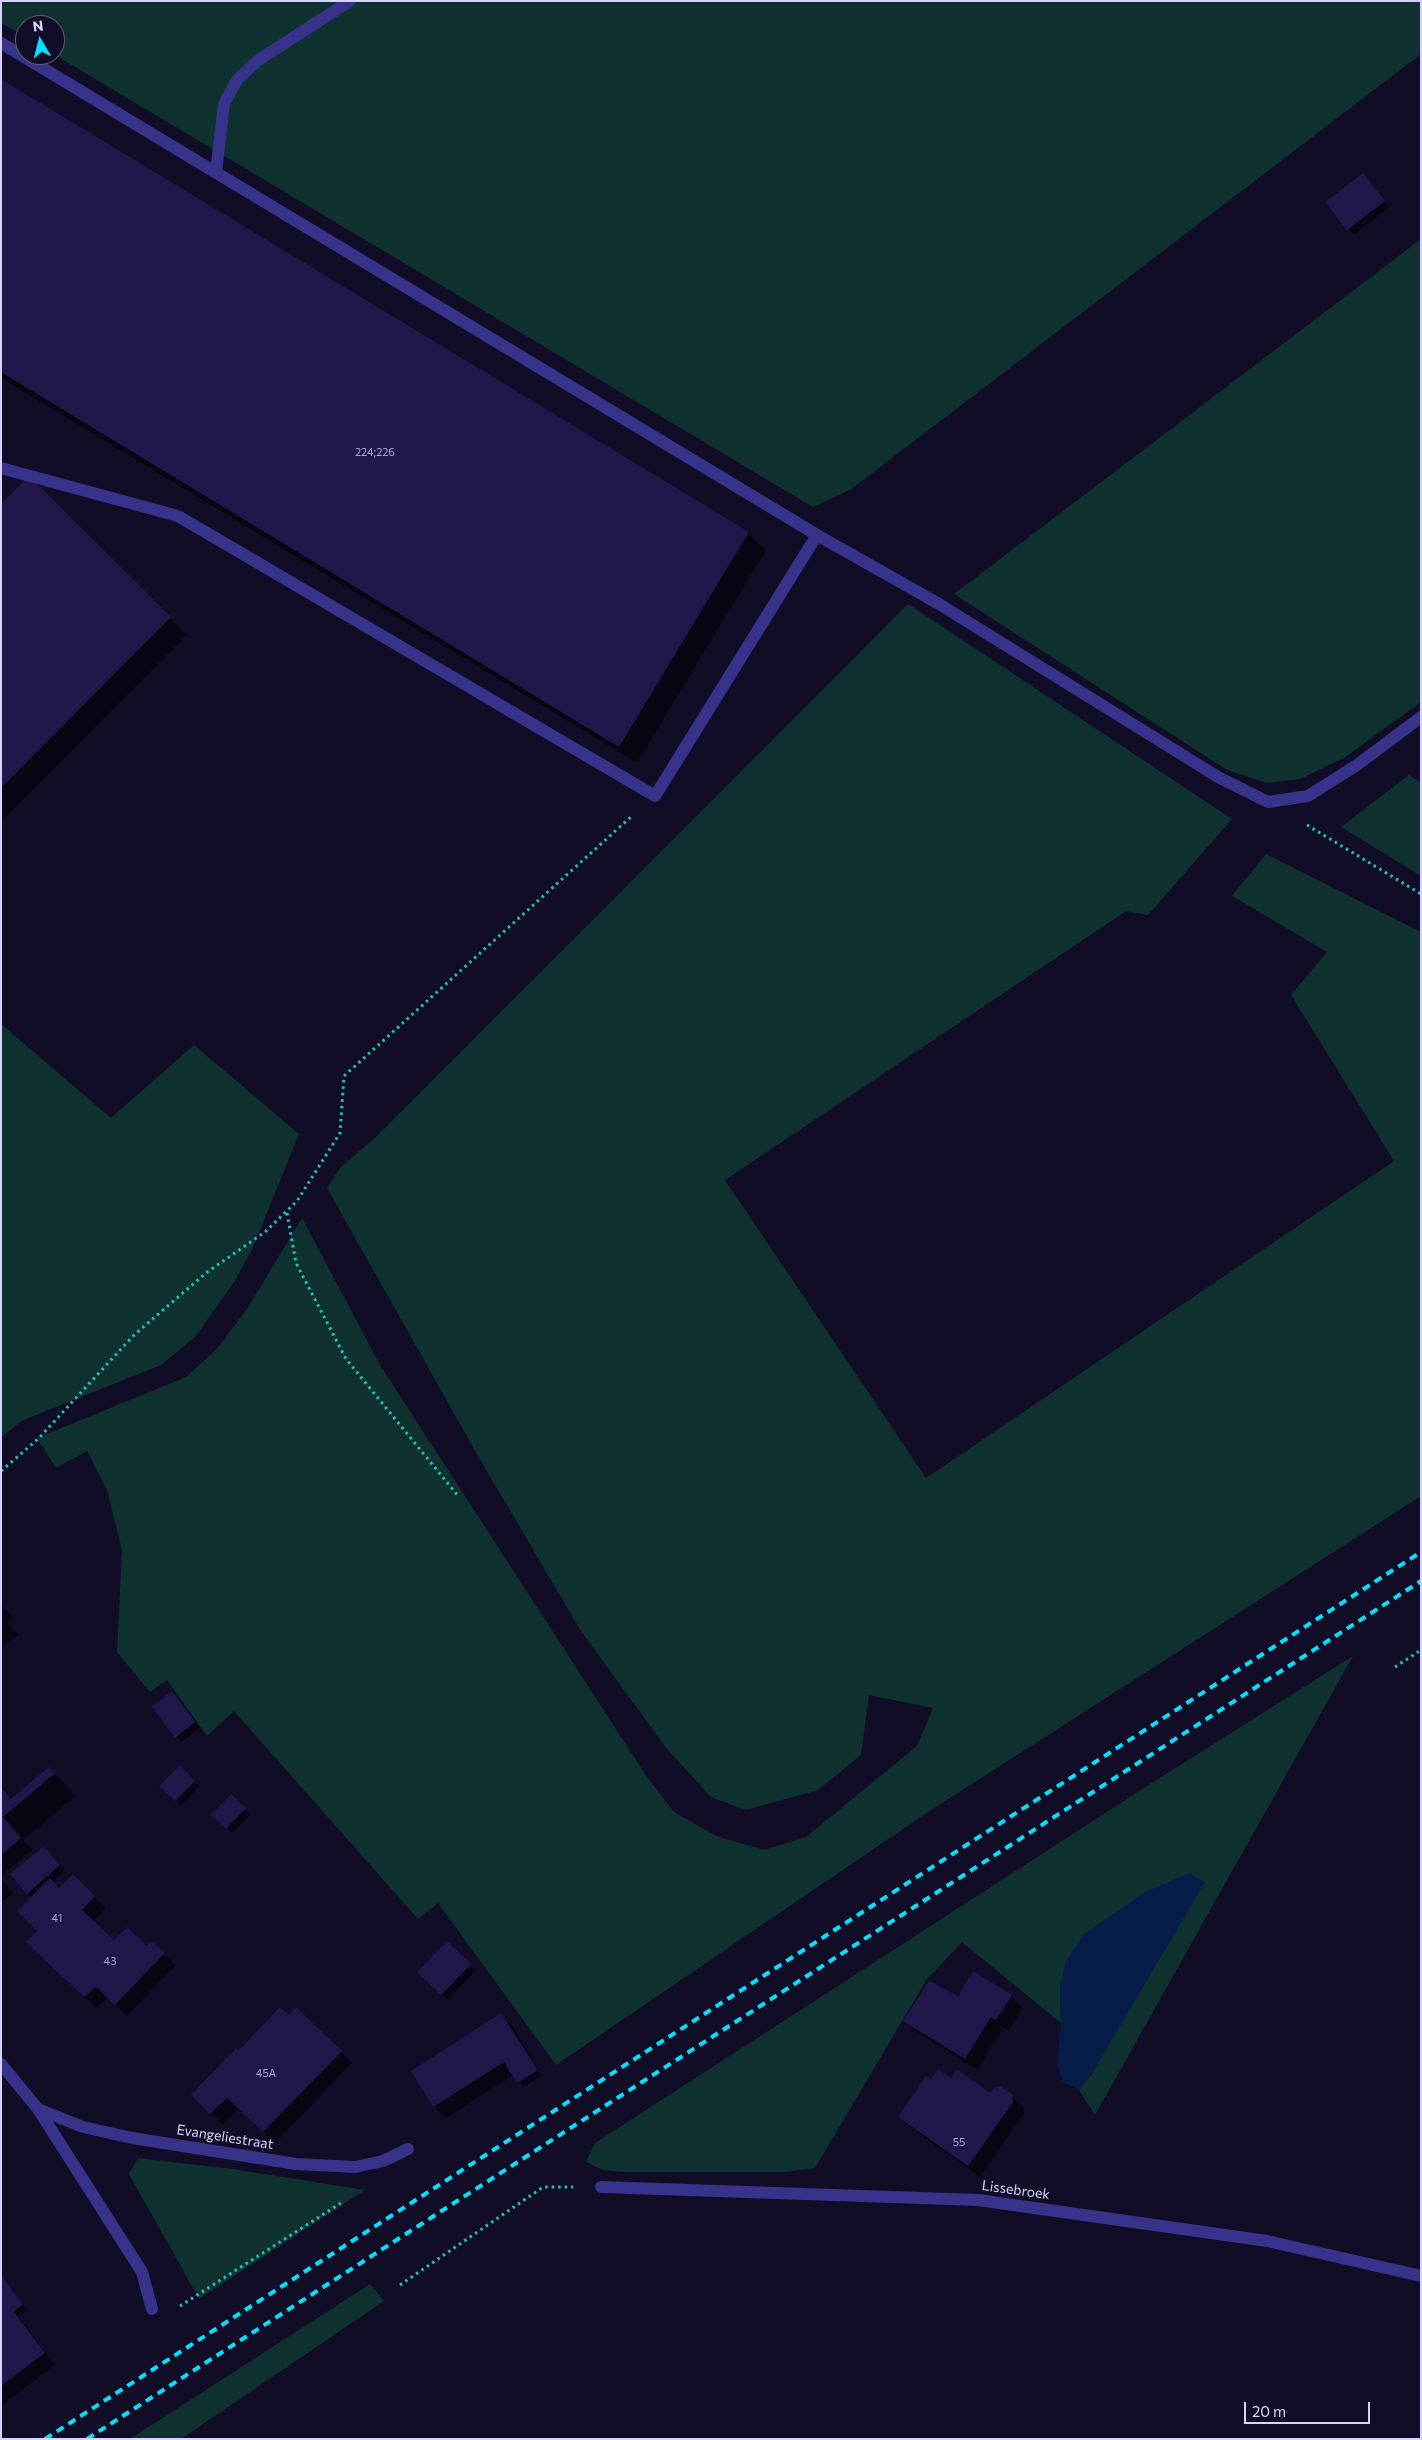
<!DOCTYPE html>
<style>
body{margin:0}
#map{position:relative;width:1422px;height:2440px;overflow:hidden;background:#110d27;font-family:Commissioner,sans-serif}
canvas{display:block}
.frame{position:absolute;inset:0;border:2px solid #d8d2ff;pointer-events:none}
.north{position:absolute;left:15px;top:15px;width:50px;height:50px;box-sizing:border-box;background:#110d27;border:1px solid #615c7d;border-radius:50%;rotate:352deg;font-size:14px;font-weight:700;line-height:20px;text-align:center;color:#d8d2ff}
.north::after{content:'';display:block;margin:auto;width:18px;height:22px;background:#00e2fd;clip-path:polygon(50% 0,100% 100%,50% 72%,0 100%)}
.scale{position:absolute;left:1244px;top:2402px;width:126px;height:22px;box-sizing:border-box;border:2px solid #d8d2ff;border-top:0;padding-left:6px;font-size:15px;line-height:18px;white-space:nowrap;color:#d8d2ff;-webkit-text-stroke:4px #110d27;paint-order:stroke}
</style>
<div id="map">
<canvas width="1422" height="2440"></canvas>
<div class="frame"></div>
<div class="north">N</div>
<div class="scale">20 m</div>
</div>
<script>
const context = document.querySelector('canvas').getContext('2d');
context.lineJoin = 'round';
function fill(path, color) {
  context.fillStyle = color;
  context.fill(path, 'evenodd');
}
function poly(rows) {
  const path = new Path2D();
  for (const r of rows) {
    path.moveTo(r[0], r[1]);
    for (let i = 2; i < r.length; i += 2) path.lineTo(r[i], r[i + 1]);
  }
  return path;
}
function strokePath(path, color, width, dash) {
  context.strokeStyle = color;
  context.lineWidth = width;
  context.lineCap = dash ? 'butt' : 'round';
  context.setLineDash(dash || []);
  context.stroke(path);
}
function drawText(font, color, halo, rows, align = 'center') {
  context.font = font + ' Commissioner,sans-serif';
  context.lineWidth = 4.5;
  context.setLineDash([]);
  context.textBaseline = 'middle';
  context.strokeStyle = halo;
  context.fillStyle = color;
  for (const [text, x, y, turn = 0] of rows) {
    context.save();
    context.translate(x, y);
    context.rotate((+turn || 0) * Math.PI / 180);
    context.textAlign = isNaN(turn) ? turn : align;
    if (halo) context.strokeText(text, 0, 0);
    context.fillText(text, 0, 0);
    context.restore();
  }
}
const green = poly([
 [1,1,1421,1,1421,54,850,490,813,507,55,55,55,25,25,25,25,37,1,23],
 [1421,239,1421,702,1344,758,1300,779,1267,783,1227,770,954,594],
 [908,604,1232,819,1148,915,1126,911,725,1180,926,1478,1394,1161,1291,995,1327,952,1232,896,1266,854,1421,932,1421,1496,925,1814,556,2065,438,1903,418,1919,234,1711,207,1736,167,1680,150,1692,117,1652,122,1550,107,1490,87,1451,56,1468,37,1438,186,1377,217,1349,247,1309,302,1218,380,1365,647,1777,674,1812,716,1836,764,1850,806,1837,917,1746,933,1708,869,1695,861,1755,818,1790,746,1810,711,1797,667,1749,581,1631,478,1456,327,1188,340,1168,378,1135],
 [1409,775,1421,783,1421,876,1341,827],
 [1,1024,111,1118,194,1045,299,1134,251,1252,233,1284,195,1337,161,1365,21,1421,1,1438],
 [1353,1656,1095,2115,1079,2090,1093,2072,1060,1986,1061,2023,962,1942,927,1979,815,2168,785,2172,622,2172,603,2170,586,2162,595,2143,1147,1786],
 [138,2158,232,2169,365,2190,199,2299,129,2174],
 [370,2284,384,2301,181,2439,130,2439]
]);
const water = poly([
 [1189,1873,1205,1882,1093,2072,1079,2090,1063,2082,1057,2063,1061,2023,1060,1986,1066,1961,1083,1935,1145,1892]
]);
const shadow = poly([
 [1,81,748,533,766,550,637,763,1,378],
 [1368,180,1389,207,1354,235,1327,202],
 [29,478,187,635,1,822,1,506],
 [1,1603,14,1618,8,1623,18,1635,1,1649],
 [177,1698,200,1728,182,1742,176,1737],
 [180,1767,200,1787,181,1806,161,1786],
 [49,1768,76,1796,23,1840,32,1850,1,1876,1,1785,13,1799],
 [231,1796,250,1815,232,1833,218,1821],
 [50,1853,65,1871,52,1882,60,1890,73,1876,94,1897,106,1908,93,1922,114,1942,164,1954,176,1965,127,2016,108,1997,96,2008,28,1942,39,1931,32,1898,12,1874],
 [1,1880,13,1893,1,1902],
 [447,1943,476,1971,448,2000,419,1972],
 [974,1973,1011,1996,1023,2008,1008,2031,1003,2028,977,2070,917,2032,905,2021,958,1997],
 [296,2008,352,2063,275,2143,239,2108,223,2125,193,2095,238,2052,289,2017],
 [501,2015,513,2026,542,2076,523,2087,514,2075,446,2118,434,2106,412,2072],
 [932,2080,952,2080,990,2095,1011,2095,1023,2107,1024,2114,980,2177,911,2128,899,2117],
 [1,2276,28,2310,19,2317,55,2365,1,2406]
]);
const building = poly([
 [1,79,749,532,619,747,1,372],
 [1363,173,1385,201,1347,230,1325,202],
 [29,476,171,617,1,788,1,504],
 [172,1691,195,1722,175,1738,152,1707],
 [180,1765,195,1781,175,1801,159,1786],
 [49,1767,55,1773,3,1817,21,1838,1,1855,1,1787,11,1799],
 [231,1794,246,1808,226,1829,211,1815],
 [44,1846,60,1865,27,1894,10,1874],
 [73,1874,95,1896,82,1910,114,1940,127,1927,147,1946,152,1941,165,1953,115,2005,96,1987,84,1997,26,1942,37,1931,17,1911,50,1878,59,1888],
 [447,1941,471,1964,441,1995,417,1972],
 [973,1971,1012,1995,996,2020,991,2017,965,2059,903,2021,929,1981,958,1996],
 [280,2007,289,2015,296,2007,342,2051,263,2132,227,2098,210,2114,191,2095,236,2048,238,2051],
 [501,2013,538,2070,517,2083,504,2062,433,2107,411,2071],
 [938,2069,951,2078,957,2069,990,2093,994,2088,1001,2087,1012,2094,1013,2102,968,2166,898,2117,926,2076,931,2079],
 [1,2275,23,2304,14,2312,45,2353,1,2386]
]);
const path = poly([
 [1307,825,1421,894],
 [287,1213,296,1263,346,1359,459,1497],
 [1,1471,38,1439,134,1335,206,1273,265,1232,297,1201,340,1133,344,1076,633,815],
 [1395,1667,1421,1650],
 [400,2285,543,2187,573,2187],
 [180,2306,344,2201]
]);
const minor = poly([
 [1,43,817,535,939,604,1218,777,1268,802,1308,796,1357,765,1421,717],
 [216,172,224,104,237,80,257,61,350,1],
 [1,468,178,516,655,796,817,535],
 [1,2064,38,2109,142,2272,152,2309],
 [38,2109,83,2127,132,2138,296,2164,355,2167,383,2161,408,2149],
 [601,2187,978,2200,1267,2241,1421,2276]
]);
const rail = poly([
 [45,2439,1421,1552],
 [87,2439,1421,1581]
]);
const numberNames = [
 ["224;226",375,452],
 ["41",57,1918],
 ["43",110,1961],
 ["45A",266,2073],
 ["55",959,2142]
];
const streetNames = [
 ["Evangeliestraat",225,2137,9],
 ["Lissebroek",1016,2190,8]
];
fill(green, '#0f3231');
fill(water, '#051d48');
fill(shadow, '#0007');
fill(building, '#21174a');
strokePath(path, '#22c3bb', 3, [2.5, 4]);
strokePath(minor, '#37338b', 12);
strokePath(rail, '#00e2fd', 4, [8, 6]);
drawText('11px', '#aaa3d2', null, numberNames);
drawText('14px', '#d8d2ff', '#110d27', streetNames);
</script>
